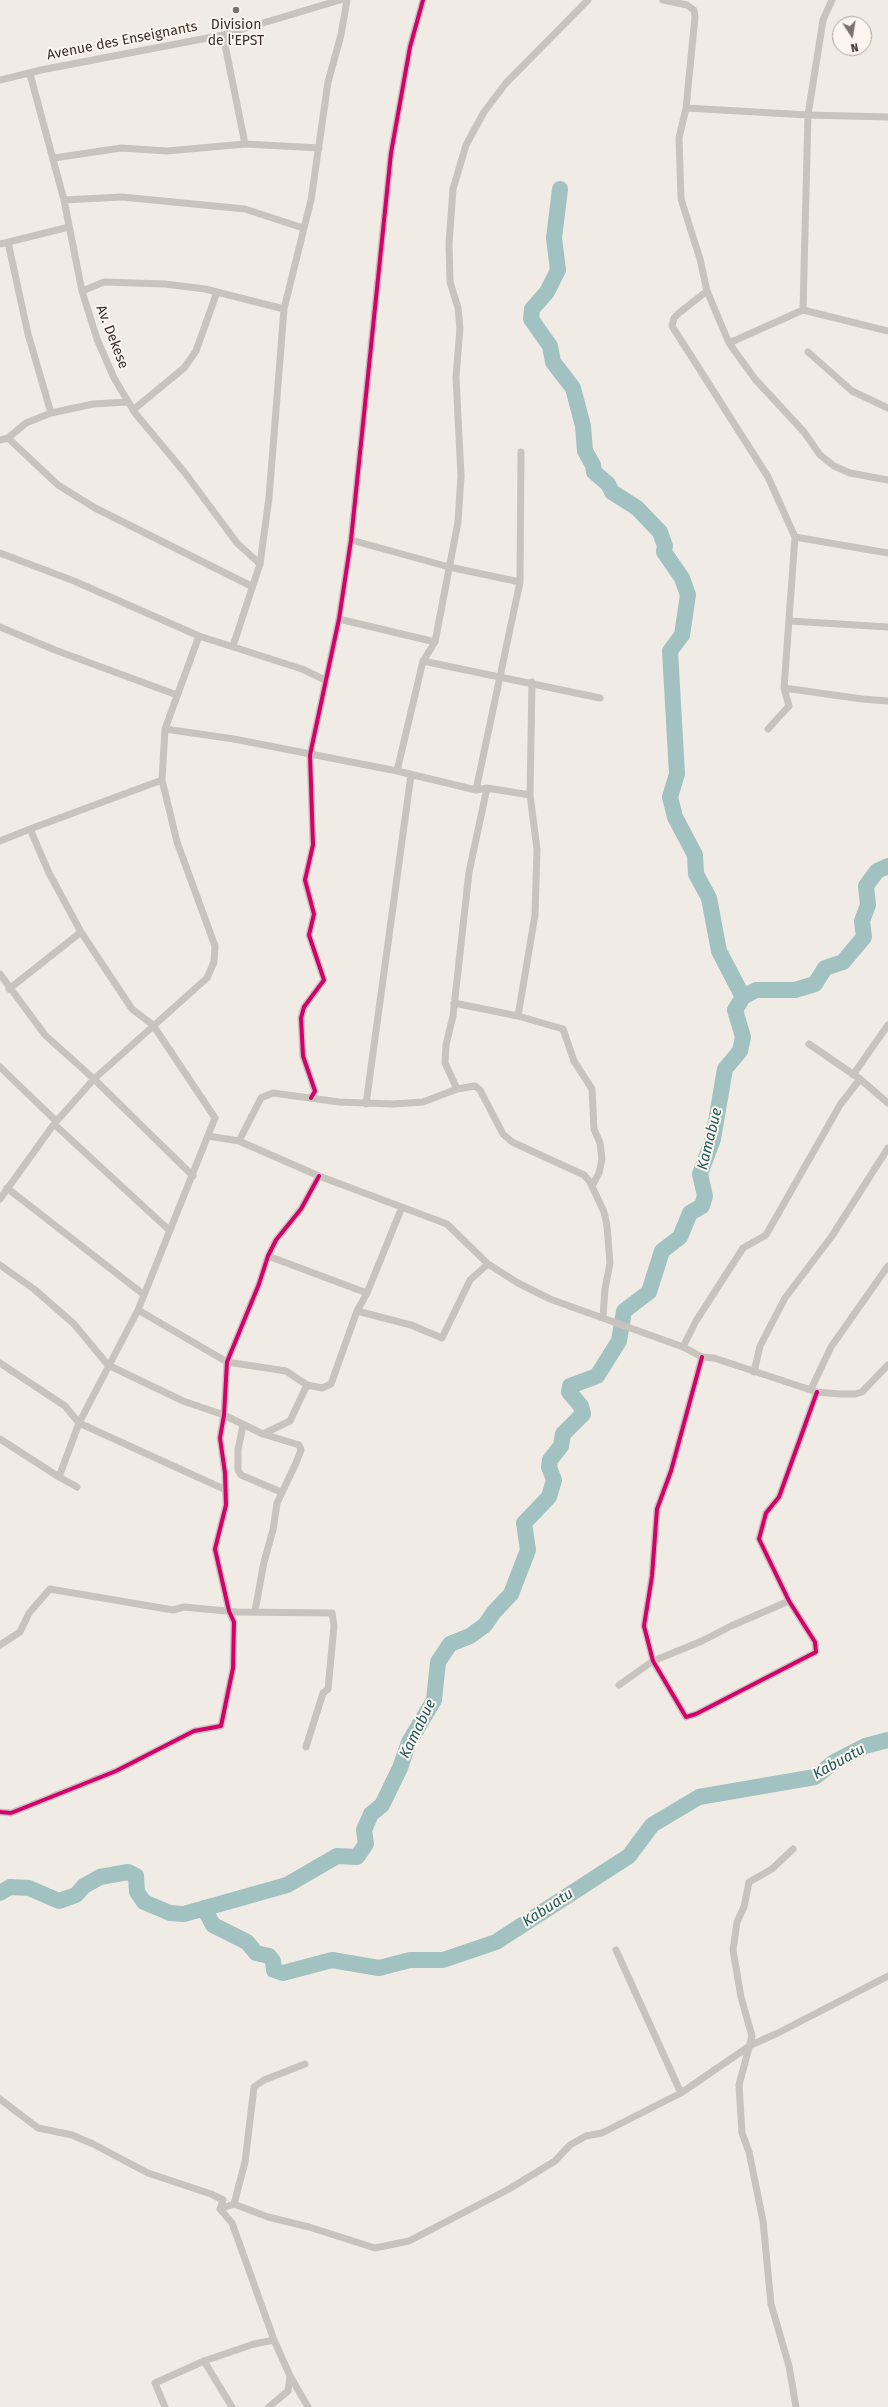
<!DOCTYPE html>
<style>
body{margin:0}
#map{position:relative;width:888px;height:2407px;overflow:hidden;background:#f0ebe5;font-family:"Fira Sans",sans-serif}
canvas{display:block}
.north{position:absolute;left:832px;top:16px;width:40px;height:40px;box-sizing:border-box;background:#fbf5ee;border:1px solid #aea6a0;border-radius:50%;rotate:168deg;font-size:11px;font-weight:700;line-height:16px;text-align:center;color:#3b302b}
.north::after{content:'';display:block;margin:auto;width:14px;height:18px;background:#7a716c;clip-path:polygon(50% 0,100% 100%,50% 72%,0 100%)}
</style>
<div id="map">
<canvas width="888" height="2407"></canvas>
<div class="north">N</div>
</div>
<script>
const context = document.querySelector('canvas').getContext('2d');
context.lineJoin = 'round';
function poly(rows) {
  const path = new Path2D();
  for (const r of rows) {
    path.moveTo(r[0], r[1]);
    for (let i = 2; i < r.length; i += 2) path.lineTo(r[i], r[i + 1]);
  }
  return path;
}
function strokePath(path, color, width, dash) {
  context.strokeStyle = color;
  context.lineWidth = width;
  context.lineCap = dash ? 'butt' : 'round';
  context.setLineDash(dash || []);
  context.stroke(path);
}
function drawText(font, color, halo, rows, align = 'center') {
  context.font = font + ' "Fira Sans",sans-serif';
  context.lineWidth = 4;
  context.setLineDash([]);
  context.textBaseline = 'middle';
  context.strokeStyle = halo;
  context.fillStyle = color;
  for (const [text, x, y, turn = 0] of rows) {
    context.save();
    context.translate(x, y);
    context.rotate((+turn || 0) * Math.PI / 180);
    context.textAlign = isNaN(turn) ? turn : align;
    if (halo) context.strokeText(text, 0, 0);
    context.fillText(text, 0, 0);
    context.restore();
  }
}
const river = poly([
 [560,189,554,238,558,270,547,292,532,309,531,319,550,346,553,362,573,388,583,426,585,451,593,465,594,472,608,484,612,492,637,508,660,532,665,546,664,552,682,578,688,595,682,635,670,651,677,774,670,797,675,817,695,855,696,874,709,898,719,951,743,997],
 [0,1893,10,1887,29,1888,59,1901,76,1895,84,1886,100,1877,128,1872,136,1876,137,1892,144,1902,170,1913,184,1914,287,1885,337,1856,357,1857,366,1844,364,1830,371,1814,382,1805,400,1768,409,1742,434,1700,438,1662,450,1644,470,1636,485,1625,494,1612,511,1594,528,1550,524,1523,549,1497,554,1480,549,1467,550,1460,561,1446,563,1434,583,1414,581,1406,569,1392,570,1386,597,1376,619,1341,624,1311,649,1292,662,1251,680,1237,690,1213,702,1206,705,1196,700,1174,713,1139,725,1069,740,1051,743,1037,735,1010,743,997,756,990,795,990,815,984,825,968,843,962,864,937,862,921,868,905,866,886,877,871,888,866],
 [204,1908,213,1925,247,1942,256,1953,269,1956,273,1961,274,1970,283,1973,332,1960,379,1968,410,1960,443,1960,496,1942,629,1856,652,1825,699,1797,815,1777,834,1762,865,1746,888,1740]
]);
const minor = poly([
 [663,0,687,5,694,10,695,17,686,108,679,138,681,199,700,259,707,291,729,343,755,379,804,432,820,455,834,466,850,473,888,480],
 [223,35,245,144],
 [30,74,64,200,82,291,97,339,114,378,135,413,185,473,237,543,260,564],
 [0,80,41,70,223,35,340,0],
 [686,108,808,115,888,117],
 [54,158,121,148,167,151,245,144,319,148],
 [64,200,122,197,245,209,303,228],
 [8,242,28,334,51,413],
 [0,244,69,227],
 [82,291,104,282,165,284,205,289,284,309],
 [707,291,679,313,674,318,672,326,768,477,795,537,784,688,789,706,768,729],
 [803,310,808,115,823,20,832,0],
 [729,343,803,310,888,331],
 [808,352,852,391,888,408],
 [133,410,184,368,196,351,217,292],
 [8,438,58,485,95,508,251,586],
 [0,440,8,438,26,423,51,413,93,404,127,402],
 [795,537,888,553],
 [351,540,449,567,520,582],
 [0,553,74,581,199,636,302,669,325,680],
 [339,619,435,642],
 [790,621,888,627],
 [0,627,55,650,177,695],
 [233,646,260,564,269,498,284,309,311,200,328,82,341,35,347,0],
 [423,661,600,698],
 [784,688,862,699,888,701],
 [165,729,234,739,397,771,476,790,487,788,530,795],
 [397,771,423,661,435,642,458,522,461,476,456,377,460,328,458,308,450,282,449,244,453,189,466,145,484,112,506,83,588,0],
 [487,788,469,872,453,1016,446,1045,445,1063,457,1089,475,1086,480,1090,503,1134,512,1142,584,1175,590,1182,604,1212,607,1226,610,1263,605,1289,603,1317],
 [476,790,520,582,521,452],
 [30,829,162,780],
 [0,841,30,829,49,873,81,932,132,1009,153,1025,215,1118,138,1310,79,1423,59,1477,77,1487],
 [0,974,45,1035,94,1079,193,1176],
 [9,989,81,932],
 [454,1003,518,1016,563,1029,574,1061,592,1089,594,1129,600,1143,602,1159,599,1173,592,1186],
 [518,1016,535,915,537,849,530,795,532,682],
 [809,1044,860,1079,888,1103],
 [0,1067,56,1121],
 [853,1075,888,1025],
 [311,1098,315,1091,303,1056,301,1018,304,1007,324,980,309,935,314,914,305,880,313,845,310,755,339,619,351,540,391,153,410,47,423,0],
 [366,1104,411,775],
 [54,1124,169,1230],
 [208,1136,239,1141,319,1176,447,1224,488,1264,518,1283,550,1299,683,1347,702,1357,714,1358,817,1392,840,1394,855,1394,862,1392,888,1365],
 [239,1141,261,1098,273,1093,339,1102,393,1104,423,1102,457,1089],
 [7,1188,143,1294],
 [0,1199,54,1124,94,1079,207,978,214,962,215,946,177,842,162,780,165,729,199,636],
 [268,1256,367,1293],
 [0,1265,34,1289,74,1324,108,1365,183,1401,224,1415,263,1434,299,1445,301,1450,296,1463,277,1503,273,1530,264,1562,255,1611],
 [138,1310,227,1362,286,1371,307,1385],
 [357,1311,411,1325,442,1338,470,1280,488,1264],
 [683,1347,696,1321,743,1248,766,1235,840,1105,860,1079],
 [702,1357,671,1471,657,1509,652,1576,644,1626,653,1661,686,1717,696,1714,816,1652,815,1642,789,1601,759,1539,766,1513,779,1497,817,1392],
 [0,1363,65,1406,79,1423,226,1490],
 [754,1372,760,1346,785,1298,832,1236,888,1148],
 [811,1389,831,1347,888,1266],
 [243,1425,238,1450,238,1470,241,1475,281,1492],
 [263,1434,290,1421,307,1385,322,1388,331,1384,357,1311,367,1293,402,1207],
 [0,1439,59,1477],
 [0,1645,20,1632,29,1613,50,1589,173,1610,184,1607,237,1612,332,1613,334,1626,328,1689,323,1693,306,1747],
 [619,1685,653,1661,702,1641,731,1626,789,1601],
 [0,1812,11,1813,116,1771,194,1731,221,1726,233,1668,234,1622,229,1611,215,1549,226,1505,225,1473,220,1438,224,1415,227,1362,259,1284,268,1256,276,1240,301,1209,319,1176],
 [793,1849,772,1869,749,1882,744,1907,737,1922,733,1950,741,1997,752,2036,739,2085,742,2133,749,2152,763,2221,771,2304,789,2366,796,2407],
 [616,1950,681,2093],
 [0,2099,38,2128,72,2135,93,2144,148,2173,211,2194,223,2200,220,2209],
 [234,2204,245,2162,254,2087,264,2080,305,2064],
 [220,2209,234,2204,268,2217,309,2227,375,2248,409,2241,509,2189,555,2161,570,2145,586,2136,602,2133,681,2093,751,2045,778,2033,888,1976],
 [220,2209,232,2223,274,2340,290,2376,308,2407],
 [204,2361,232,2407],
 [165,2407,155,2383,204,2361,254,2344,274,2340],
 [269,2407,288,2391,290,2376]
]);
const cycleway = poly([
 [311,1098,315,1091,303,1056,301,1018,304,1007,324,980,309,935,314,914,305,880,313,845,310,755,339,619,351,540,391,153,410,47,423,0],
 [702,1357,671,1471,657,1509,652,1576,644,1626,653,1661,686,1717,696,1714,816,1652,815,1642,789,1601,759,1539,766,1513,779,1497,817,1392],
 [0,1812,11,1813,116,1771,194,1731,221,1726,233,1668,234,1622,229,1611,215,1549,226,1505,225,1473,220,1438,224,1415,227,1362,259,1284,268,1256,276,1240,301,1209,319,1176]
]);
const markers = [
 [236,10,4,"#7a716c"]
];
const poiNames = [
 ["Division",236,25],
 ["de l'EPST",236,41]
];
const streetNames = [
 ["Avenue des Enseignants",122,41,-11],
 ["Av. Dekese",112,337,69]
];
const waterNames = [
 ["Kamabue",710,1139,-76],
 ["Kamabue",418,1729,-64],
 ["Kabuatu",839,1762,-29],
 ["Kabuatu",548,1908,-33]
];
strokePath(river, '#a1c2c1', 16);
strokePath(minor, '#c9c3be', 7);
strokePath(cycleway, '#d6006c', 4);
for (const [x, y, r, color] of markers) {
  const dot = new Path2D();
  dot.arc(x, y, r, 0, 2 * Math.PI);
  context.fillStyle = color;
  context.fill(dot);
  strokePath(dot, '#fbf5ee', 1.5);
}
drawText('14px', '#3b302b', '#fbf5ee', poiNames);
drawText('14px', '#3b302b', '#fbf5ee', streetNames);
drawText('italic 15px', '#1f5a5e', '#fbf5ee', waterNames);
</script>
